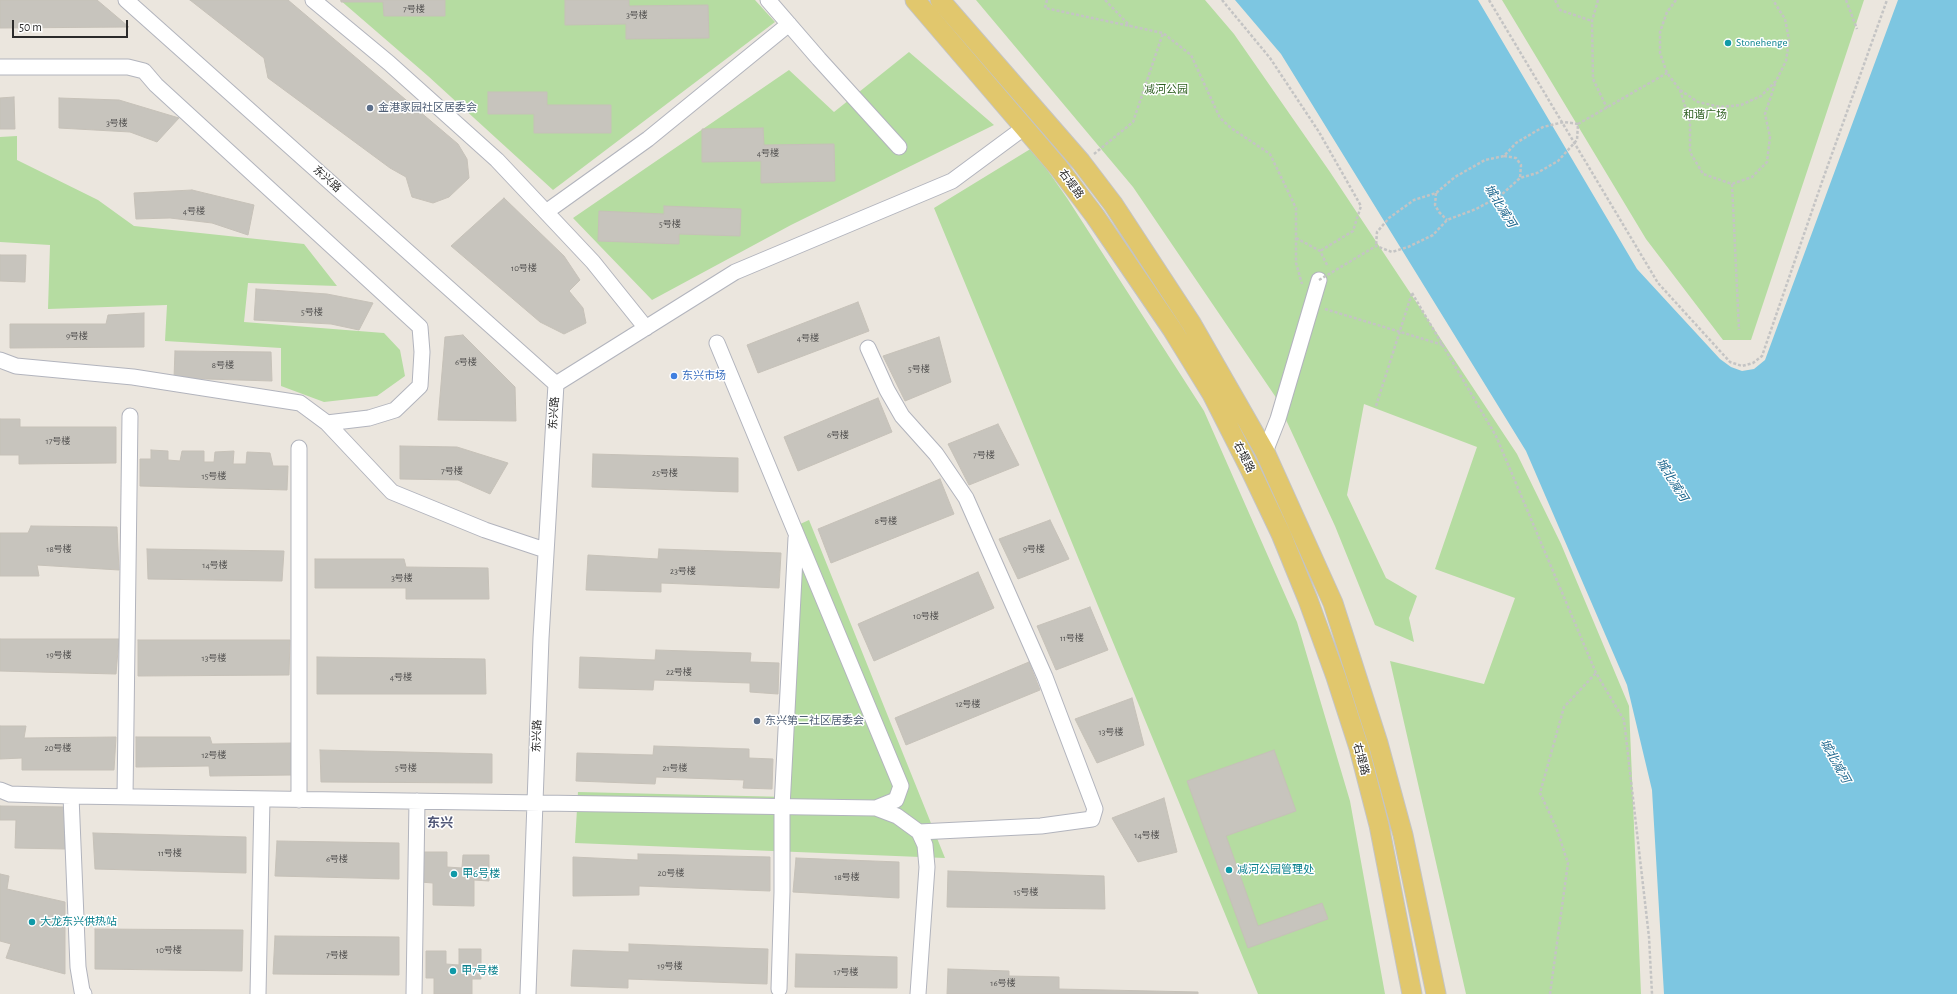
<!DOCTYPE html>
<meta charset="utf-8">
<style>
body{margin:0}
#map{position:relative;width:1957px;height:994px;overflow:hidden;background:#ebe6de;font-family:"Alegreya Sans",sans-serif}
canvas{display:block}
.scale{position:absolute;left:12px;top:20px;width:116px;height:18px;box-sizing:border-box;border:2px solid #2b2b2b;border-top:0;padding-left:5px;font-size:12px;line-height:14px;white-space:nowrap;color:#2b2b2b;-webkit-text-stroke:3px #fff;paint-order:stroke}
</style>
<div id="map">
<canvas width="1957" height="994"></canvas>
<div class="scale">50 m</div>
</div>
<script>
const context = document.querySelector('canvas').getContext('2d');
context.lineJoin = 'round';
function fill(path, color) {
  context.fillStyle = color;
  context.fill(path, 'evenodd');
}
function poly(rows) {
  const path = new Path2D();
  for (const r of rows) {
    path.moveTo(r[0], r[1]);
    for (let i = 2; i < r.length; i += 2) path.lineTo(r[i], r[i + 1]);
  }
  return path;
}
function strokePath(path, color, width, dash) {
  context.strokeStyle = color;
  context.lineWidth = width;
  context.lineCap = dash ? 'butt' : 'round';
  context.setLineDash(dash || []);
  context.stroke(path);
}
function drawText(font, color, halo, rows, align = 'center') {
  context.font = font + ' "Alegreya Sans","Noto Sans SC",sans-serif';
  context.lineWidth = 3;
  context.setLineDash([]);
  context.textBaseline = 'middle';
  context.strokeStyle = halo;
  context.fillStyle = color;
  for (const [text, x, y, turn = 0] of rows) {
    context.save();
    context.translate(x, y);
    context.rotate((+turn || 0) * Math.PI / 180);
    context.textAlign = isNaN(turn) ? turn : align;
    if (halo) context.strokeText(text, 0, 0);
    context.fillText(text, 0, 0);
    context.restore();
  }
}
const green = poly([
 [340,0,755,0,775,22,553,190,428,76],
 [976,0,1205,0,1234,34,1330,172,1517,454,1561,544,1629,706,1641,994,1466,994,1390,661,1484,684,1515,598,1435,569,1477,447,1364,404,1347,495,1386,578,1417,596,1409,618,1414,642,1375,625,1335,526,1275,396,1133,187],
 [1502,0,1864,0,1751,340,1723,340,1646,239],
 [909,52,994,125,791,225,652,300,573,218,789,70,834,112],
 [17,136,17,160,98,200,134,226,304,244,337,286,248,283,244,322,384,333,400,350,405,376,377,396,324,402,281,386,281,348,165,341,167,305,48,309,50,245,0,242,0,137],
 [1032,148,1067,198,1204,411,1297,622,1350,801,1385,994,1258,994,934,208],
 [809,520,945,858,575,843,578,792,788,797,799,582,787,530]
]);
const water = poly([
 [1235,0,1478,0,1637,269,1720,359,1731,367,1742,371,1754,369,1765,360,1898,0,1957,0,1957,994,1664,994,1652,790,1627,685,1526,451,1281,54]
]);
const building = poly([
 [0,0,97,0,129,27,0,28,0,0],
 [190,0,288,0,458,144,467,159,469,178,449,197,433,203,412,197,406,177,390,168,268,78,264,58,190,0],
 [341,0,445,0,445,16,384,16,383,2,341,2,341,0],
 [565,0,629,0,629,6,708,5,709,38,626,39,626,24,565,25,565,0],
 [488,92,547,92,547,105,611,105,611,133,534,133,534,114,488,114,488,92],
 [14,97,15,129,0,129,0,98,14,97],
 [59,98,119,100,179,118,157,142,130,132,59,128,59,98],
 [763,128,764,145,834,144,835,181,761,183,761,161,702,162,702,129,763,128],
 [192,190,254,205,248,235,212,223,170,218,136,219,134,193,192,190],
 [504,198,564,256,580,280,569,291,583,308,586,323,564,334,540,322,451,246,504,198],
 [664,206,741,209,740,236,679,234,679,244,598,241,599,211,664,214,664,206],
 [0,255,26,255,25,282,0,281,0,255],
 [256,289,327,294,373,303,359,330,331,324,254,320,256,289],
 [858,302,869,331,758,373,747,345,858,302],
 [144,313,144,347,10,348,10,324,106,324,108,315,144,313],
 [463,335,515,387,516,421,438,420,445,337,463,335],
 [939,337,951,382,905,401,883,356,939,337],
 [175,351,271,352,272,381,174,378,175,351],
 [878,398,892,432,798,471,784,437,878,398],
 [0,419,20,419,20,427,116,427,116,463,19,464,19,455,0,455,0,419],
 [998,424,1019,465,969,485,948,444,998,424],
 [400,446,457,447,508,463,490,494,458,480,400,479,400,446],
 [151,450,168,451,168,460,180,461,182,451,204,451,204,462,214,462,215,452,234,451,233,464,246,464,247,452,270,453,273,466,288,466,287,490,140,486,140,459,151,459,151,450],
 [593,454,738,458,738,492,592,487,593,454],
 [940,479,954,514,831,563,818,529,940,479],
 [1050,520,1069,559,1018,579,999,539,1050,520],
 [31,526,117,527,119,570,37,565,39,576,0,576,0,533,28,533,31,526],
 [147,549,284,551,282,581,148,579,147,549],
 [659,549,781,553,779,588,661,583,661,592,586,590,588,555,658,559,659,549],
 [315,559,404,559,406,567,488,568,489,599,406,599,406,588,315,588,315,559],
 [978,572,994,608,874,661,858,624,978,572],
 [1090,607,1108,650,1056,670,1037,626,1090,607],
 [0,639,119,639,116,674,0,671,0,639],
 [138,640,290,640,289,675,138,676,138,640],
 [656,650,751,653,750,662,779,663,778,694,750,692,750,683,654,680,653,690,579,688,580,657,655,660,656,650],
 [317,657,485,659,486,694,317,694,317,657],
 [1029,662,1040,690,906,745,895,718,1029,662],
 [1132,698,1144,745,1097,763,1075,719,1132,698],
 [0,726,26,726,24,738,116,737,114,770,22,770,22,758,0,759,0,726],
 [136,737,210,737,212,744,292,743,292,775,210,776,209,766,136,767,136,737],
 [654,746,749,749,749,758,773,759,772,789,743,788,744,780,656,777,655,784,576,781,577,753,653,755,654,746],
 [320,750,492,754,492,783,321,782,320,750],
 [1274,750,1296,811,1226,836,1258,926,1322,903,1328,919,1248,948,1187,781,1274,750],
 [1164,798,1177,852,1138,862,1112,818,1164,798],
 [0,806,66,807,65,849,15,848,16,820,0,820,0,806],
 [93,833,246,837,246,873,95,869,93,833],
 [277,841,399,843,399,879,275,876,277,841],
 [421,852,447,852,447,867,462,868,463,855,489,855,489,881,474,880,474,906,433,905,433,883,420,882,421,852],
 [638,854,770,857,770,891,639,886,639,895,573,896,573,857,638,860,638,854],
 [796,858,899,862,899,898,793,892,796,858],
 [948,871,1104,876,1105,909,947,907,948,871],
 [0,874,9,876,7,889,65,902,65,974,6,958,11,944,0,941,0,874],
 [95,929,243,930,242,971,95,969,95,929],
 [275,936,399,937,399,975,273,974,275,936],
 [629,944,768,949,767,984,628,979,628,988,571,986,573,950,629,952,629,944],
 [459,949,481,949,481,979,472,979,472,994,434,994,434,978,426,978,426,951,446,951,446,964,459,965,459,949],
 [796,954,897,957,897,988,795,987,796,954],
 [948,969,1009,971,1009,976,1059,977,1059,989,1198,992,1198,994,947,994,948,969]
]);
const path = poly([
 [1047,0,1045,8,1163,33,1191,55,1220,118,1231,128,1270,154,1296,208,1296,263,1302,284],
 [1105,0,1130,26],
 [1222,0,1270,58,1319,132,1361,206,1353,231,1320,251],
 [1489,0,1658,283,1730,362,1742,366,1753,363,1762,356,1823,179,1887,0],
 [1555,0,1560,10,1592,21],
 [1598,0,1592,21,1593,79,1607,108],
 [1676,0,1667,12,1660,32,1660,53,1667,73,1680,90,1698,102,1720,107,1741,105,1761,96,1776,81,1786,61,1789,40,1785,19,1773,0],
 [1846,0,1857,29],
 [1680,90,1690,122,1690,152,1703,174,1732,184,1752,177,1767,162,1770,137,1765,114,1776,81],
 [1578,124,1667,73],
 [1094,154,1133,122,1163,33],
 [1504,156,1516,158,1521,165,1520,178],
 [1732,184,1739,330],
 [1436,193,1435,205,1439,212,1447,220],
 [1296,238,1320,251,1328,267],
 [1412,293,1496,436,1596,673,1624,720,1649,937,1652,994],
 [1325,309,1443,345],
 [1376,406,1412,293],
 [1550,994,1568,863,1556,827,1540,793,1564,707,1596,673]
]);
const minor = poly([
 [126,0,556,384,541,638,528,994],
 [313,0,389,63,497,160,593,262,646,328],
 [768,0,819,59,899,147],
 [0,67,128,67,144,71,156,85,420,327,422,352,420,386,395,410,369,418,327,423],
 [546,212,648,139,789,24],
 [868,348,887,390,902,416,936,454,966,498,1045,677,1095,809,1092,819,1041,826,919,832],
 [0,360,16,366,133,377,300,403,327,423,392,492,485,530,545,550],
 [556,384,735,272,952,181,1025,127],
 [299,448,299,800],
 [1265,452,1278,419,1319,280],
 [0,790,10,794,71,796,876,808,896,800,901,786,717,343],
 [71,796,78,967,82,991,84,994],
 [125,797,130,416],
 [876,808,897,816,919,832,925,845,927,867,918,994],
 [779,989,782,892,782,807,796,538],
 [258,994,262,799],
 [414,994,417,801]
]);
const major = poly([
 [915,0,1058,167,1095,216,1172,329,1212,394,1250,469,1281,534,1308,600,1336,677,1359,748,1379,825,1412,994],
 [940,0,1081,162,1113,204,1191,323,1265,452,1333,603,1378,743,1403,835,1436,994]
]);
const pathBridge = poly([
 [1319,280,1376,246,1392,252,1408,247,1433,235,1447,220,1476,209,1500,196,1520,178,1537,173,1558,161,1577,140,1578,124,1564,122,1543,127,1516,143,1504,156,1485,160,1455,177,1436,193,1414,200,1389,218,1377,232,1376,246]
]);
const markers = [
 [1728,43,4,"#0f9aa8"],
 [370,108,4,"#5c6f8a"],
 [674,376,4,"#3f7fe0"],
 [757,721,4,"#5c6f8a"],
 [1229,870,4,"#0f9aa8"],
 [454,874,4,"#0f9aa8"],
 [32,922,4,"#0f9aa8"],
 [453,971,4,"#0f9aa8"]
];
const numberNames = [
 ["7号楼",414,9],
 ["3号楼",637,15],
 ["3号楼",117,123],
 ["4号楼",768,153],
 ["4号楼",194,211],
 ["5号楼",670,224],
 ["10号楼",524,268],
 ["5号楼",312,312],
 ["9号楼",77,336],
 ["4号楼",808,338],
 ["6号楼",466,362],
 ["8号楼",223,365],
 ["5号楼",919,369],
 ["6号楼",838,435],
 ["17号楼",58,441],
 ["7号楼",984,455],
 ["7号楼",452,471],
 ["25号楼",665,473],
 ["15号楼",214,476],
 ["8号楼",886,521],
 ["18号楼",59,549],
 ["9号楼",1034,549],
 ["14号楼",215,565],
 ["23号楼",683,571],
 ["3号楼",402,578],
 ["10号楼",926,616],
 ["11号楼",1072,638],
 ["19号楼",59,655],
 ["13号楼",214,658],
 ["22号楼",679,672],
 ["4号楼",401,677],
 ["12号楼",968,704],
 ["13号楼",1111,732],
 ["20号楼",58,748],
 ["12号楼",214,755],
 ["5号楼",406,768],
 ["21号楼",675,768],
 ["14号楼",1147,835],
 ["11号楼",170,853],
 ["6号楼",337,859],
 ["20号楼",671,873],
 ["18号楼",847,877],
 ["15号楼",1026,892],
 ["10号楼",169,950],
 ["7号楼",337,955],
 ["19号楼",670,966],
 ["17号楼",846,972],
 ["16号楼",1003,983]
];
const cultureNames = [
 ["Stonehenge",1736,43],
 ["减河公园管理处",1237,870],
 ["甲6号楼",462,874],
 ["大龙东兴供热站",40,922],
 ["甲7号楼",461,971]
];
const parkNames = [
 ["减河公园",1166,90],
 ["和谐广场",1705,115]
];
const serviceNames = [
 ["金港家园社区居委会",378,108],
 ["东兴第二社区居委会",765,721]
];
const streetNames = [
 ["东兴路",327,179,42],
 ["右堤路",1071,184,53],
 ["东兴路",554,413,-86],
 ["右堤路",1244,457,63],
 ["东兴路",537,736,-88],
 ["右堤路",1361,759,75]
];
const shopNames = [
 ["东兴市场",682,376]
];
const waterNames = [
 ["城北减河",1500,206,58],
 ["城北减河",1672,480,58],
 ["城北减河",1835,761,61]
];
const quarterNames = [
 ["东兴",440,823]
];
fill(green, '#b5dca1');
fill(water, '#7dc6e1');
fill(building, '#c7c4bd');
strokePath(building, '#c6c1b8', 1);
strokePath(minor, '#b2b4bd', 17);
strokePath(major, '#c4c4c4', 21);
strokePath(path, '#c4c4c4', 2.5, [3, 2]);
strokePath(minor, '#fff', 15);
strokePath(major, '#e1c76d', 19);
strokePath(pathBridge, '#c4c4c4', 2.5, [3, 2]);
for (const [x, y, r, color] of markers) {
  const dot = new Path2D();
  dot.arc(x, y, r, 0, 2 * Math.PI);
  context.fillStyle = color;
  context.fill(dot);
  strokePath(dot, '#fff', 1.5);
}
drawText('9px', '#525150', null, numberNames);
drawText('11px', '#0d838f', '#fff', cultureNames, 'left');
drawText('11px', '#2f6022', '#fff', parkNames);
drawText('11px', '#4e5e75', '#fff', serviceNames, 'left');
drawText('11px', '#2b2b2b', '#fff', streetNames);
drawText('11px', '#366cbe', '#fff', shopNames, 'left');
drawText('italic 12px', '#1c668d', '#fff', waterNames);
drawText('bold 13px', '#505777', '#fff', quarterNames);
</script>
